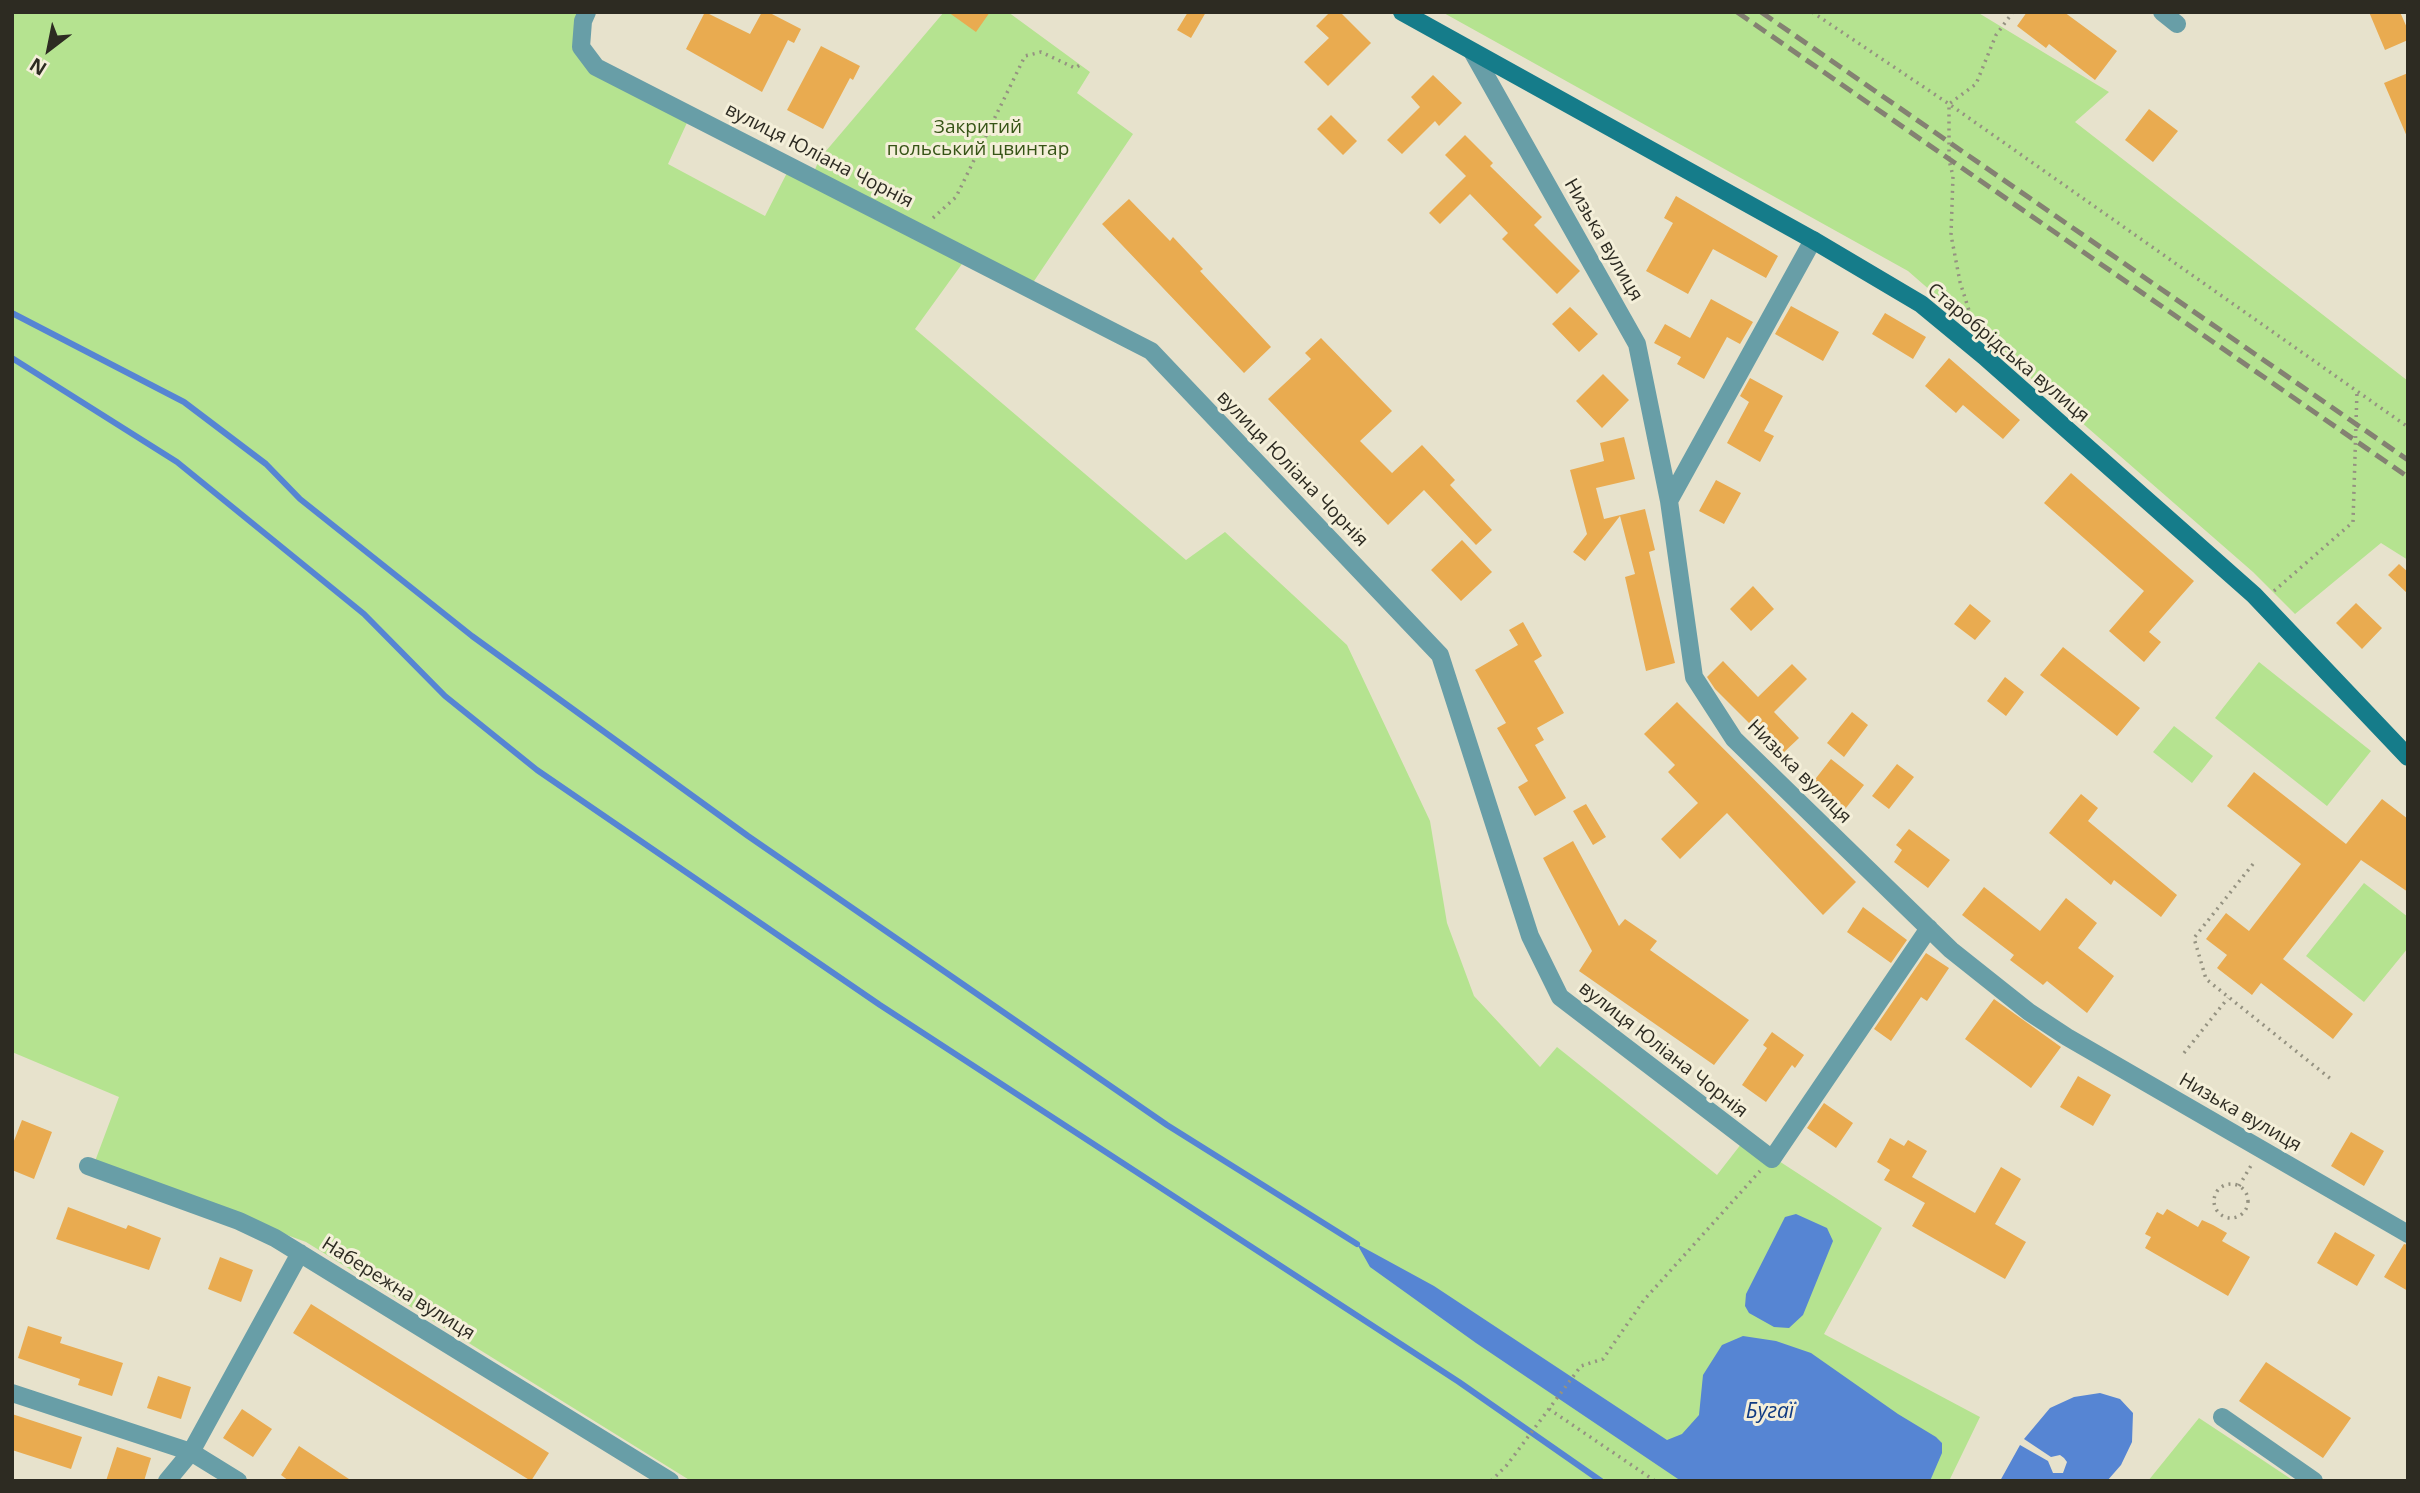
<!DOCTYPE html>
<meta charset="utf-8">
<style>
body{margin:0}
#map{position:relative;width:2420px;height:1493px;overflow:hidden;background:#e7e2cc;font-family:"Open Sans",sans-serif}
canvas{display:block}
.frame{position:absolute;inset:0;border:14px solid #2d2b22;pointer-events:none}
.north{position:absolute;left:14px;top:14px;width:70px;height:70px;-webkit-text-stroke:5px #f4efd9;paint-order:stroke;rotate:212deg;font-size:19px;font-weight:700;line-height:28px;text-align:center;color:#2d2b22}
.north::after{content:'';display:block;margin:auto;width:24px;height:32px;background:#2d2b22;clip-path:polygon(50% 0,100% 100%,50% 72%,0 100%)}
</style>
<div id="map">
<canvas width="2420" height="1493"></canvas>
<div class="frame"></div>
<div class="north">N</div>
</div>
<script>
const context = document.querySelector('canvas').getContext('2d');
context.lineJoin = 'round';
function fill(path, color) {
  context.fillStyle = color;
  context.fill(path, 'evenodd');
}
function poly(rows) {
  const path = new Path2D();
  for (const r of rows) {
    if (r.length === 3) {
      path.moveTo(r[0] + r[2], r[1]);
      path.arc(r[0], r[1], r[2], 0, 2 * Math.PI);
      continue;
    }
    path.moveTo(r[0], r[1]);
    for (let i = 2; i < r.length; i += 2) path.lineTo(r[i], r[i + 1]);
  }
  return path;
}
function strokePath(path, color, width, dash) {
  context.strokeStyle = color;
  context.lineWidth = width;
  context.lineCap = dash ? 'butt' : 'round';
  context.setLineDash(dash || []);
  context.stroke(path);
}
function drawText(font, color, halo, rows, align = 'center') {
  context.font = font + ' "Open Sans",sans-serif';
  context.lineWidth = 6;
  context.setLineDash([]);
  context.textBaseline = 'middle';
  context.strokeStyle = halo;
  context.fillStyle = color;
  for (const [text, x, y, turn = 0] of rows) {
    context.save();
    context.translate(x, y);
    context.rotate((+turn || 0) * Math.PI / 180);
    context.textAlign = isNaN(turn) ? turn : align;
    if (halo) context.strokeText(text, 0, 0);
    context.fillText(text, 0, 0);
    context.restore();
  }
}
const green = poly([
 [12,12,586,12,583,21,596,67,691,114,668,164,765,216,791,165,967,257,915,329,1186,560,1225,532,1347,645,1430,821,1447,923,1474,996,1540,1067,1557,1047,1717,1175,1745,1139,1882,1228,1824,1334,1980,1417,1949,1481,691,1481,306,1242,94,1164,119,1097,12,1052],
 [944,12,1008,12,1090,72,1077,93,1133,134,1030,287,813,174,820,158],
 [1442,12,1977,12,2109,92,2075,122,2408,381,2408,560,2381,543,2295,614,2253,572,1908,271],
 [2259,662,2371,751,2327,806,2215,718],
 [2174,726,2213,756,2192,783,2153,752],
 [2364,883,2408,917,2408,948,2364,1002,2306,956],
 [2199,1418,2258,1457,2294,1481,2148,1481]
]);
const water = poly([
 [1796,1214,1827,1228,1833,1241,1803,1315,1789,1328,1774,1327,1749,1313,1745,1306,1746,1294,1785,1217],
 [1357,1244,1434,1286,1667,1440,1682,1434,1699,1415,1703,1375,1722,1345,1743,1336,1776,1341,1811,1353,1898,1414,1936,1437,1942,1443,1942,1453,1930,1481,1681,1481,1476,1343,1370,1267],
 [2100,1393,2120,1399,2133,1413,2132,1442,2121,1465,2107,1481,2000,1481,2020,1445,2048,1461,2053,1473,2063,1473,2067,1462,2064,1458,2060,1455,2051,1457,2024,1439,2050,1408,2074,1397]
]);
const stream = poly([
 [12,313,184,402,266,464,300,499,472,636,748,836,1167,1125,1357,1244],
 [12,358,177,462,364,614,445,696,537,770,880,1005,1459,1382,1601,1481]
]);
const building = poly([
 [705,12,750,34,762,12,768,12,801,29,794,43,788,40,762,92,686,49],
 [948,12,990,12,976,32],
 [1188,12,1206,12,1191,38,1177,30],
 [1330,12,1340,12,1371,43,1328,86,1304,62,1329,38,1316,26],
 [2027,12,2064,12,2117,51,2095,80,2049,44,2046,48,2017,26],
 [2369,12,2400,12,2408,30,2408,40,2385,50],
 [821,46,860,66,853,80,850,78,823,129,787,110],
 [2408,73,2408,139,2384,83],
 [1433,75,1462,103,1439,126,1435,121,1402,154,1387,140,1420,107,1411,97],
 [2149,109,2178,131,2153,162,2125,140],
 [1331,115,1357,141,1343,155,1317,129],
 [1465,135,1493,163,1490,166,1542,217,1534,225,1580,271,1557,294,1502,239,1508,233,1470,194,1440,224,1429,213,1466,176,1445,155],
 [1676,196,1778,256,1766,278,1713,249,1688,294,1646,271,1673,223,1664,218],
 [1129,199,1170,241,1173,237,1203,269,1200,271,1271,347,1244,373,1102,224],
 [1711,299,1753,322,1740,344,1727,337,1704,379,1677,364,1681,357,1654,343,1665,324,1690,338],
 [1791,306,1839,332,1823,361,1775,334],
 [1570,307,1598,334,1579,352,1552,324],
 [1885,313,1926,337,1913,359,1872,334],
 [1321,338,1392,411,1360,441,1392,473,1422,445,1455,480,1450,485,1492,530,1476,545,1424,490,1388,525,1268,399,1311,359,1305,353],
 [1949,358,2020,420,2003,439,1963,405,1956,413,1925,386],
 [1603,374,1629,400,1602,428,1576,401],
 [1750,378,1783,396,1764,431,1774,436,1760,462,1727,443,1749,402,1740,396],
 [1624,437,1635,479,1596,488,1604,519,1645,509,1655,550,1649,552,1675,663,1646,671,1625,577,1635,574,1620,516,1585,561,1573,552,1587,534,1570,470,1604,461,1600,443],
 [2071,473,2194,581,2149,632,2161,642,2144,662,2109,631,2144,591,2044,503],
 [1716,480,1741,493,1724,524,1699,511],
 [1462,540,1492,572,1461,601,1431,570],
 [2399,564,2408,572,2408,594,2388,575],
 [1753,586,1774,609,1751,631,1730,609],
 [2356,603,2382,628,2362,649,2336,623],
 [1970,604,1991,621,1975,640,1954,624],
 [1523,622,1542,656,1534,661,1564,713,1537,728,1544,740,1535,745,1566,798,1535,816,1518,787,1528,781,1497,728,1506,723,1475,670,1518,645,1509,630],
 [2063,647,2140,708,2117,736,2040,675],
 [1723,661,1758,697,1792,664,1807,679,1774,712,1799,738,1781,755,1715,689,1707,677],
 [2005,677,2024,692,2006,716,1987,701],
 [1677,702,1856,882,1823,915,1727,813,1680,859,1661,839,1698,803,1668,772,1675,765,1644,734],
 [1852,712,1868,725,1844,757,1827,743],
 [1831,759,1864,785,1842,813,1809,787],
 [1897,764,1914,777,1889,809,1872,796],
 [2254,772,2346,844,2382,799,2408,819,2408,892,2361,860,2283,959,2353,1014,2333,1039,2261,983,2252,995,2217,968,2227,955,2206,939,2226,913,2249,931,2301,864,2227,806],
 [2081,794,2098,808,2088,821,2177,895,2161,917,2114,880,2111,885,2049,833],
 [1586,804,1606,837,1593,845,1573,811],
 [1909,829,1950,860,1928,888,1894,862,1902,850,1896,845],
 [1573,841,1619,926,1625,919,1657,941,1650,950,1749,1020,1714,1065,1579,971,1592,951,1543,858],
 [1984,887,2040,931,2066,898,2097,923,2078,948,2114,976,2087,1013,2047,981,2043,985,2010,960,2014,955,1962,915],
 [1863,907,1907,940,1891,963,1847,932],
 [1926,953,1949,968,1927,1001,1921,997,1891,1041,1874,1029],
 [1994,999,2061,1047,2031,1088,1965,1039],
 [1772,1032,1804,1055,1795,1068,1792,1065,1766,1102,1742,1085,1767,1048,1763,1045],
 [2078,1076,2111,1095,2093,1126,2060,1107],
 [1824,1103,1853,1123,1836,1148,1807,1128],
 [22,1120,52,1132,34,1179,12,1170,12,1146],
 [2351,1132,2384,1151,2364,1186,2331,1166],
 [1890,1138,1904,1146,1908,1140,1927,1151,1912,1177,1975,1213,2001,1167,2021,1179,1995,1224,2026,1242,2005,1279,1912,1226,1925,1203,1884,1180,1890,1170,1877,1162],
 [68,1207,126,1229,128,1225,161,1238,149,1270,56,1239],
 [2167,1209,2198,1227,2202,1220,2213,1225,2227,1233,2222,1241,2250,1257,2228,1296,2145,1248,2151,1237,2145,1234,2157,1212,2163,1215],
 [2335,1232,2375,1255,2357,1286,2317,1263],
 [2404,1244,2408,1245,2408,1291,2384,1277],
 [220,1257,253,1270,241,1302,208,1289],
 [311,1304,549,1453,531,1481,293,1333],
 [28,1326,62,1337,60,1343,123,1363,112,1396,78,1385,80,1379,18,1358],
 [2266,1362,2351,1418,2323,1458,2239,1401],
 [158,1376,191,1387,181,1419,147,1408],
 [242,1409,272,1429,253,1457,223,1438],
 [12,1414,82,1437,71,1469,12,1450],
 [299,1446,352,1481,289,1481,281,1475],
 [117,1447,151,1458,144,1481,106,1481]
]);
const path = poly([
 [1812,12,1949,104,2408,427],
 [933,218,956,197,1025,56,1041,52,1075,68,1080,65],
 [1973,323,1960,282,1951,235,1953,176,1949,160,1949,104,1976,84,1996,35,2013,12],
 [2274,591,2353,522,2357,391],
 [2253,864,2194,938,2206,979,2332,1080],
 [2184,1053,2228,998],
 [2231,1201,17],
 [2239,1186,2252,1164],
 [1549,1409,1655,1481],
 [1491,1481,1507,1465,1581,1366,1603,1359,1644,1300,1760,1171]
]);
const street = poly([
 [587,12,583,21,581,47,596,67,1151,351,1440,655,1530,936,1560,997,1772,1159,1929,928],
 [2162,12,2177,24],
 [1473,53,1637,344,1669,501,1694,677,1734,739,1951,950,2029,1012,2067,1037,2408,1234],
 [1669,501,1813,240],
 [88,1166,239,1221,275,1238,670,1481],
 [12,1393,191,1452,238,1481],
 [2222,1417,2314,1481],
 [167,1481,191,1452,300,1253]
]);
const secondary = poly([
 [1402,12,1813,240,1921,304,1984,356,2254,595,2408,757]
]);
const rail = poly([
 [1737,12,2408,477],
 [1761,12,2408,460]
]);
const parkNames = [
 ["Закритий",978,128],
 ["польський цвинтар",978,150]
];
const streetNames = [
 ["вулиця Юліана Чорнія",819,156,27],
 ["Низька вулиця",1603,240,60],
 ["Старобрідська вулиця",2008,353,40],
 ["вулиця Юліана Чорнія",1292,469,46],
 ["Низька вулиця",1799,772,45],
 ["вулиця Юліана Чорнія",1663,1050,38],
 ["Низька вулиця",2240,1113,30],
 ["Набережна вулиця",398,1289,32]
];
const waterNames = [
 ["Бугаї",1770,1412]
];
fill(green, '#b5e390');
fill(water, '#5685d3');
strokePath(stream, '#5685d3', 6);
fill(building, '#e9ab50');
strokePath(path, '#959281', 3.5, [2, 5]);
strokePath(street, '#689ea7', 18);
strokePath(secondary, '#157c8a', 18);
strokePath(rail, '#848172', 5, [14, 7]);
drawText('19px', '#365416', '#f4efd9', parkNames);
drawText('19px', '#2d2b22', '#f4efd9', streetNames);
drawText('italic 21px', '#103b82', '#f4efd9', waterNames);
</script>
